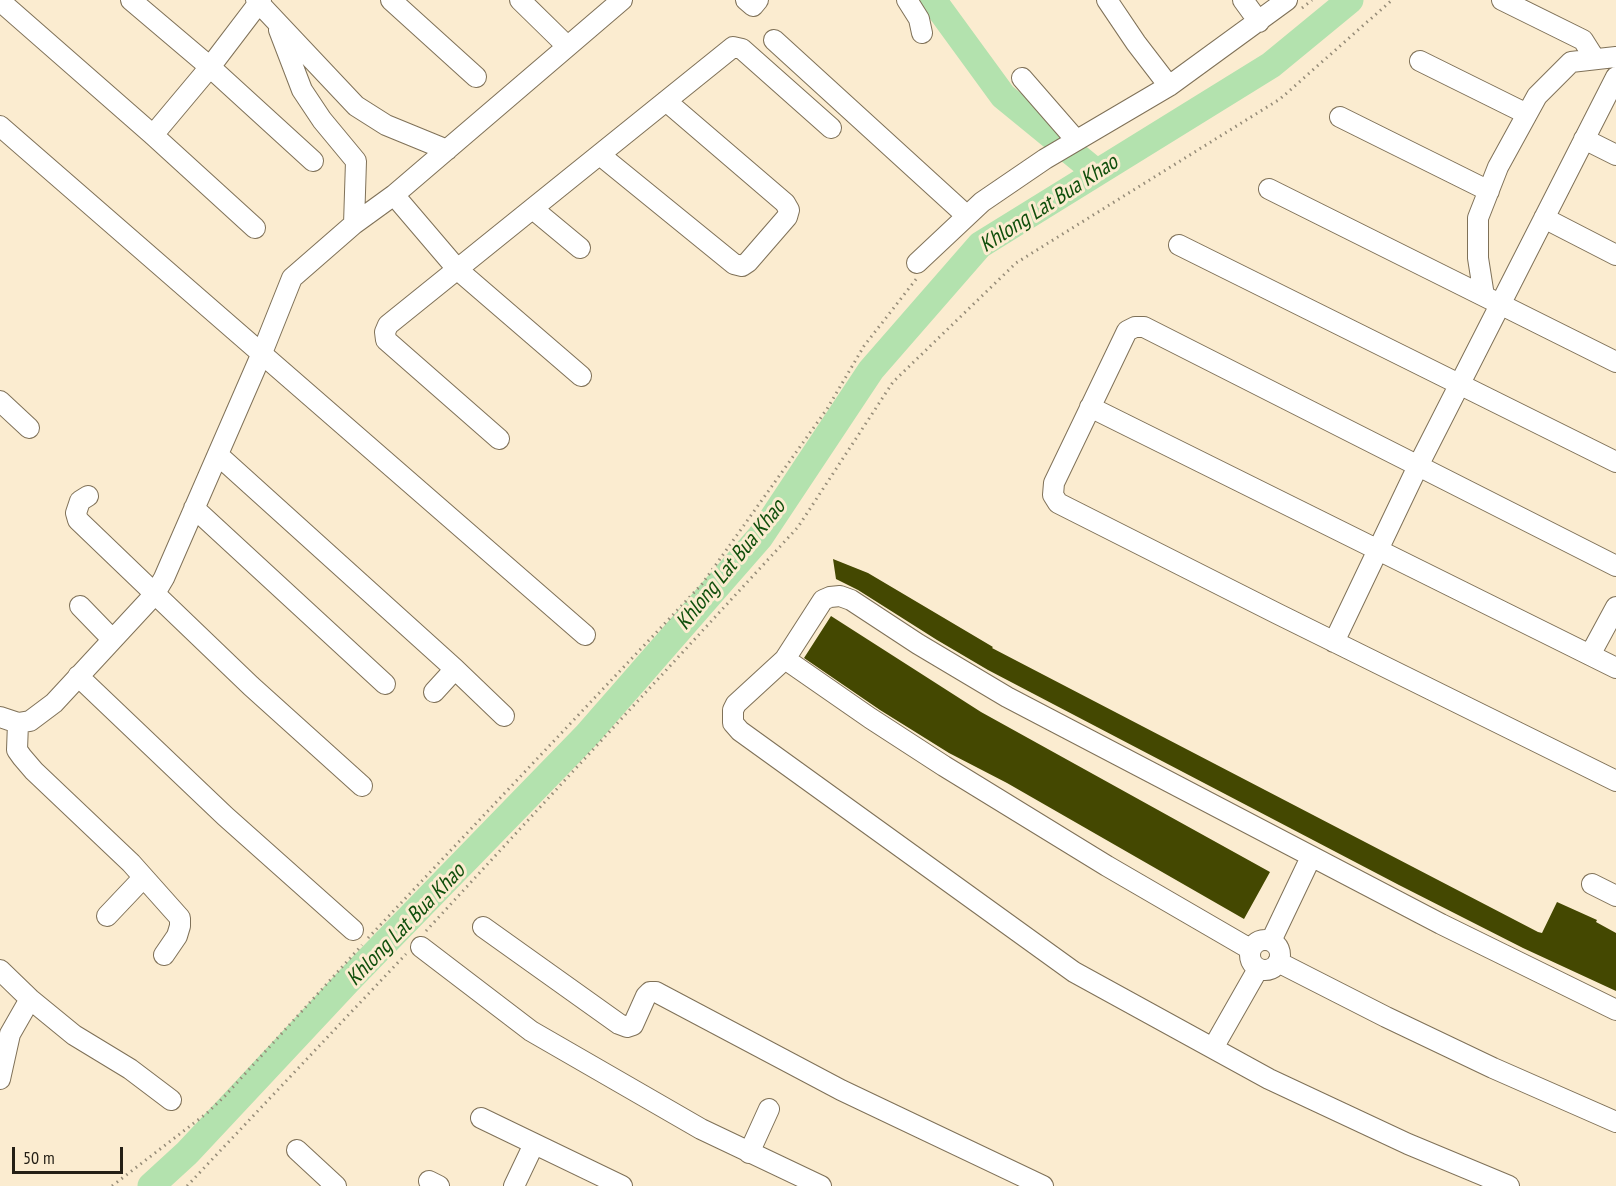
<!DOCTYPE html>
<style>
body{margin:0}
#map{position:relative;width:1616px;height:1186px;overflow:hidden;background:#fbecd0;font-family:"PT Sans Narrow",sans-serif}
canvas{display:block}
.scale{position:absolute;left:12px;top:1147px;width:111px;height:27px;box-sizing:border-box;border:3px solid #241f15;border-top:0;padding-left:8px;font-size:18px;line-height:21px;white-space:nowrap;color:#241f15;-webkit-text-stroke:4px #fbecd0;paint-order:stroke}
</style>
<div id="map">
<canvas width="1616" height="1186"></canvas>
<div class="scale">50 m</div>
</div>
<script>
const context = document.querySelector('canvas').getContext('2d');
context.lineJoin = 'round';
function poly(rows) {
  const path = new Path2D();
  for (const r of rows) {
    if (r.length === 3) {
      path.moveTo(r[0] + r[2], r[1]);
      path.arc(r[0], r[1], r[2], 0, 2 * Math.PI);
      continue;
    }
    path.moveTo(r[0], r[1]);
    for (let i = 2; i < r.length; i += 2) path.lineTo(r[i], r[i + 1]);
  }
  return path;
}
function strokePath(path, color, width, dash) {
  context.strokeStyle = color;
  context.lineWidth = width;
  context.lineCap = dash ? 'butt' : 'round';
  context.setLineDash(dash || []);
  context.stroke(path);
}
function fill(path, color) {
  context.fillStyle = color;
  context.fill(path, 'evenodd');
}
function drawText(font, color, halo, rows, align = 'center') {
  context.font = font + ' "PT Sans Narrow",sans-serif';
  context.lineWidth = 6;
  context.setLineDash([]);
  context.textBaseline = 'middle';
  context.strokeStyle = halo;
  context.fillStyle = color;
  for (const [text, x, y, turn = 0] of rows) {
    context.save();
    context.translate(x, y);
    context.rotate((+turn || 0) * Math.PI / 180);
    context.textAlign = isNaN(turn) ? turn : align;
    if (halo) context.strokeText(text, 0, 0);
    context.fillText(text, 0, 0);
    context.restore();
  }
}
const river = poly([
 [933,0,1003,96,1096,172],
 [151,1186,187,1153,348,981,587,735,760,537,871,370,980,245,1271,65,1350,0]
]);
const building = poly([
 [833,559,868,573,993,647,992,648,1538,932,1542,933,1557,902,1597,920,1596,922,1616,933,1616,991,1523,948,1399,885,988,670,937,640,858,590,836,579],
 [831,616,981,712,1270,872,1244,919,1007,783,949,753,880,710,804,658]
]);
const path = poly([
 [1302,8,1312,0],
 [426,931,798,527,893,382,1016,263,1280,99,1392,0],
 [368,938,702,584,827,409,864,346,917,278],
 [112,1186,207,1113,224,1097,362,945],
 [187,1186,406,954]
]);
const minor = poly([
 [131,0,210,67,313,161],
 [256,0,356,106,386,125,447,150],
 [391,0,476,77],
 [520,0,567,46],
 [746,0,753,6,758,0],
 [907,0,919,19,922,33],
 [1107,0,1136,43,1169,86],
 [1243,0,1259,22],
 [1502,0,1583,40,1595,59],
 [0,1,153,135,255,228],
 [279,30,302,90,322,120,356,161,354,224],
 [774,40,967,216],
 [1420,61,1527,114],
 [1022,78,1076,140],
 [1340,117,1489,191],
 [0,126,585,635],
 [153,135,210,67,261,0],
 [1584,139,1616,155],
 [600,155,734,264,742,266,748,262,787,217,789,210,785,203,666,101],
 [1269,189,1616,362],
 [394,195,458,270,581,376],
 [533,209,580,248],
 [1544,218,1616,255],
 [1179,245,1616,462],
 [917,263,982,202,1045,159,1169,86,1287,0],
 [1484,296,1478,258,1478,218,1498,167,1537,96,1571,62,1616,57],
 [0,401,29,428],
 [1090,407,1616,668],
 [499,439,386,340,385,332,388,325,733,47,742,49,831,128],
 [218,455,455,669,504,716],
 [88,496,80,501,76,513,78,520,251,686,362,786],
 [194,508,385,684],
 [1616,566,1144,327,1135,327,1127,331,1054,483,1053,495,1058,503,1278,614,1616,781],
 [80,606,112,639],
 [1334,642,1418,466,1616,77],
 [1590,655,1616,607],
 [785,659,870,718,944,766,1107,866,1250,949],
 [78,676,225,816,353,930],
 [434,692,455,669],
 [0,717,18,723,30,721,54,703,154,595,164,578,262,353,292,278,354,224,394,195,622,0],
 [18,723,17,750,22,757,34,771,131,863,180,918,180,926,177,936,164,955],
 [1592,884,1616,896],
 [107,916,143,878],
 [483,927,619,1024,627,1027,633,1025,646,996,650,992,656,992,841,1090,1043,1186],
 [1265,955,15],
 [1271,941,1311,857],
 [421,947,531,1031,701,1129,821,1186],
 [1278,962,1386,1017,1493,1068,1616,1122],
 [0,970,30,999,74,1035,130,1069,171,1100],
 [1213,1048,1258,969],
 [0,1079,10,1034,30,999],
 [481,1118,622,1186],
 [297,1150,336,1186],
 [749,1153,769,1109],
 [429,1181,439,1186],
 [514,1186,534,1144],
 [1509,1186,1408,1144,1269,1079,1074,972,740,731,733,723,733,710,736,704,785,659,823,600,830,597,840,596,851,600,918,644,1007,697,1441,924,1616,1010]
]);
const waterNames = [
 ["Khlong Lat Bua Khao",1049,204,-33],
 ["Khlong Lat Bua Khao",731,565,-51],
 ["Khlong Lat Bua Khao",406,925,-46]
];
strokePath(river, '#b3e2ae', 27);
fill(building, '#444801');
strokePath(minor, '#7f7158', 22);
strokePath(path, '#968c78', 3, [1.5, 4.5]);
strokePath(minor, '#fff', 20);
drawText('italic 22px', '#104f0c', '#fbecd0', waterNames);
</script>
